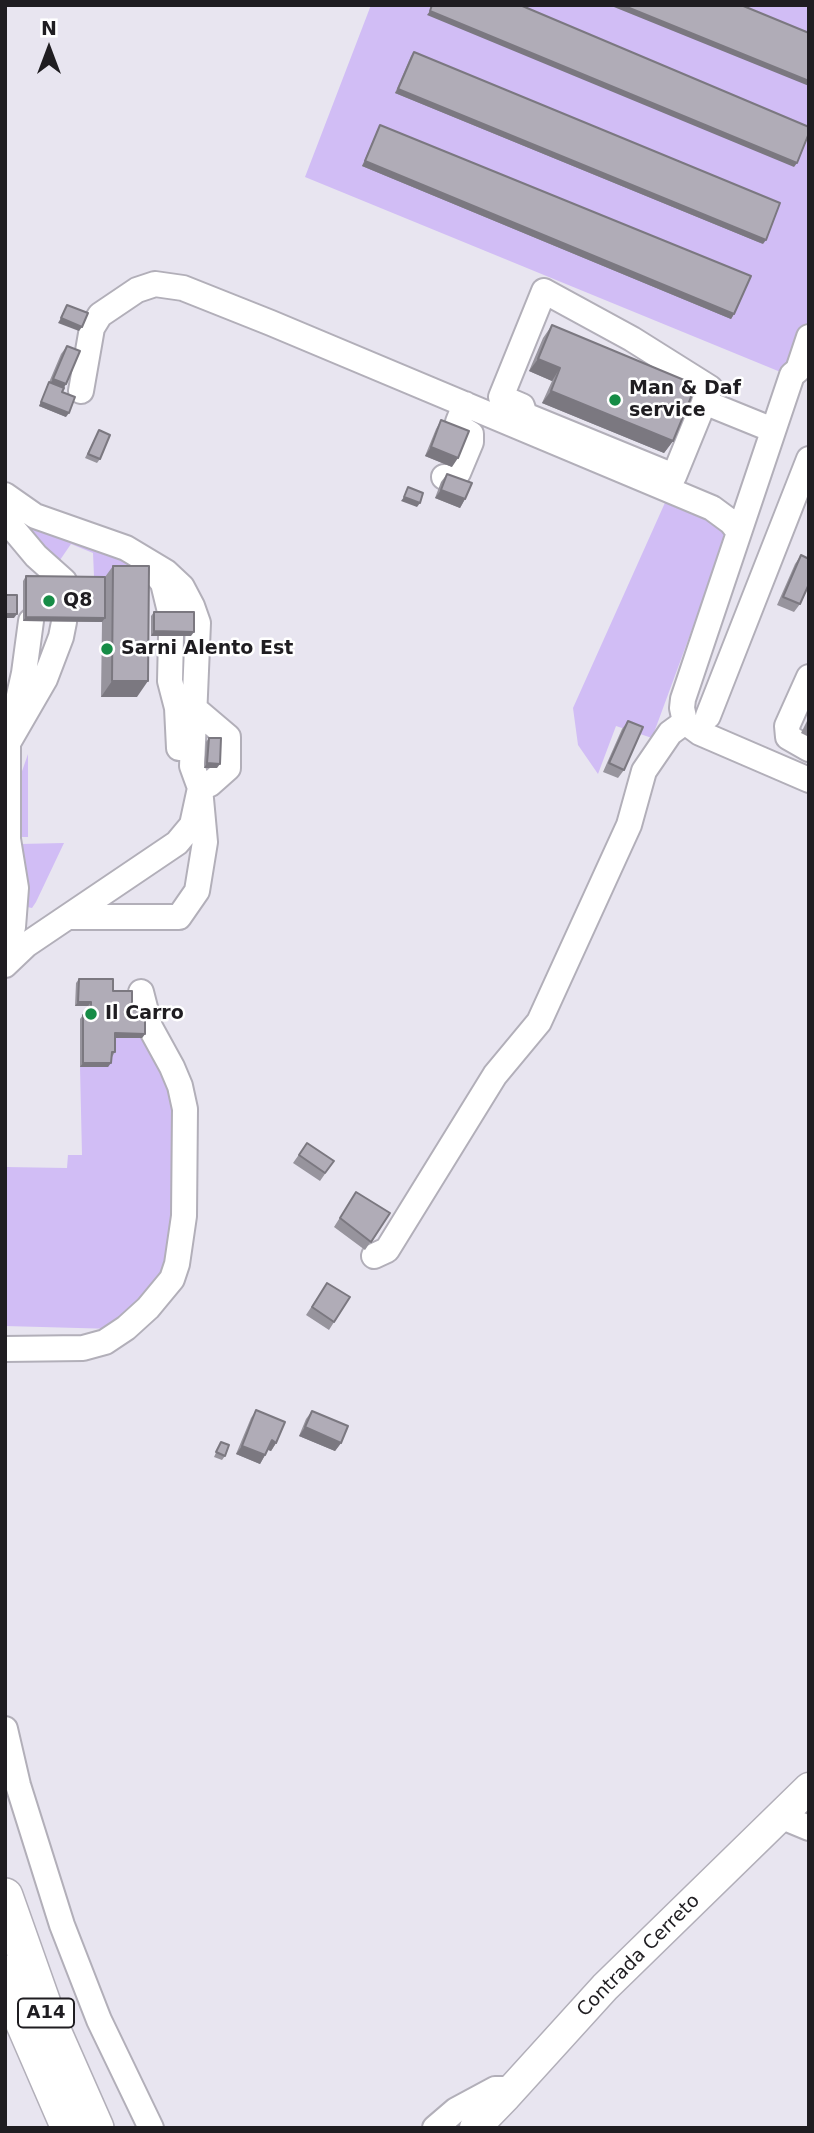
<!DOCTYPE html>
<style>
body{margin:0}
#map{position:relative;width:814px;height:2133px;overflow:hidden;background:#e8e5f0;font-family:"DejaVu Sans",sans-serif}
canvas{display:block}
.frame{position:absolute;inset:0;border:7px solid #1f1d21;pointer-events:none}
.north{position:absolute;left:14px;top:14px;width:70px;height:70px;-webkit-text-stroke:5px #fff;paint-order:stroke;rotate:0deg;font-size:19px;font-weight:700;line-height:28px;text-align:center;color:#1f1d21}
.north::after{content:'';display:block;margin:auto;width:24px;height:32px;background:#1f1d21;clip-path:polygon(50% 0,100% 100%,50% 72%,0 100%)}
</style>
<div id="map">
<canvas width="814" height="2133"></canvas>
<div class="frame"></div>
<div class="north">N</div>
</div>
<script>
const context = document.querySelector('canvas').getContext('2d');
context.lineJoin = 'round';
function fill(path, color) {
  context.fillStyle = color;
  context.fill(path, 'evenodd');
}
function poly(rows) {
  const path = new Path2D();
  for (const r of rows) {
    path.moveTo(r[0], r[1]);
    for (let i = 2; i < r.length; i += 2) path.lineTo(r[i], r[i + 1]);
  }
  return path;
}
function strokePath(path, color, width, dash) {
  context.strokeStyle = color;
  context.lineWidth = width;
  context.lineCap = dash ? 'butt' : 'round';
  context.setLineDash(dash || []);
  context.stroke(path);
}
function drawText(font, color, halo, rows, align = 'center') {
  context.font = font + ' "DejaVu Sans",sans-serif';
  context.lineWidth = 5;
  context.setLineDash([]);
  context.textBaseline = 'middle';
  context.strokeStyle = halo;
  context.fillStyle = color;
  for (const [text, x, y, turn = 0] of rows) {
    context.save();
    context.translate(x, y);
    context.rotate((+turn || 0) * Math.PI / 180);
    context.textAlign = isNaN(turn) ? turn : align;
    if (halo) context.strokeText(text, 0, 0);
    context.fillText(text, 0, 0);
    context.restore();
  }
}
const green = poly([
 [371,5,809,5,809,354,800,380,305,177],
 [668,496,704,510,724,532,722,548,652,738,616,726,598,774,578,745,573,708],
 [32,528,125,560,132,568,102,582,94,576,93,553,71,544,60,560,48,555,28,529],
 [28,754,28,837,18,837,20,777],
 [64,843,36,902,32,908,27,907,20,844],
 [112,1038,142,1038,152,1041,179,1094,169,1273,115,1329,5,1326,5,1153,6,1167,67,1168,68,1155,82,1155,80,1067]
]);
const minor = poly([
 [544,291,632,339,710,388,674,476,525,415,522,406,501,397,544,291],
 [809,337,798,370,792,375,683,699,682,708,685,722,700,733,809,780],
 [81,391,92,328,100,315,137,290,155,284,183,288,271,323,712,508,731,522,739,532],
 [704,402,773,430],
 [444,477,451,477,458,473,471,442,471,434,461,428,458,422,465,404],
 [5,495,35,516,126,548,166,572,182,587,192,606,198,623,192,766,200,788,192,825,177,843,26,945,5,965],
 [5,519,36,556,64,581],
 [152,569,163,583,171,616],
 [171,636,170,681,177,708,179,748],
 [809,677,787,726,788,737,809,749],
 [708,716,809,459],
 [14,718,24,673,31,621],
 [68,917,179,917,197,891,205,842,200,788,210,784,228,768,228,737,195,709],
 [5,949,13,927,16,888,8,839,8,743,45,679,61,637,64,622],
 [374,1256,387,1250,495,1075,539,1022,629,825,644,771,670,733,685,722],
 [5,1349,83,1348,105,1342,126,1328,148,1308,172,1279,177,1264,184,1216,185,1109,180,1086,172,1067,150,1027,141,992],
 [5,1729,18,1785,62,1925,99,2020,151,2128],
 [780,1816,809,1828],
 [435,2128,456,2110,495,2089,514,2089]
]);
const major = poly([
 [475,2128,506,2096,605,1987,809,1788]
]);
const highway = poly([
 [5,1896,51,2026,96,2128],
 [5,1973,20,2015,69,2128]
]);
const wall = poly([
 [414,52,763,244,395,93,411,56],
 [380,125,734,314,731,319,362,166,378,129],
 [552,325,673,441,664,453,542,403,552,381,529,371,543,338],
 [67,346,66,384,62,392,66,417,39,406,61,354],
 [441,420,452,467,425,456,436,429],
 [99,430,100,459,97,463,85,458],
 [447,474,465,499,460,508,435,498,441,482],
 [801,555,800,604,794,612,777,605,795,564],
 [113,566,137,697,101,697,102,622,23,621,23,581,26,576,105,577],
 [154,612,191,636,151,636,151,616],
 [809,717,809,737,801,733],
 [628,721,624,770,618,778,603,772,622,729],
 [209,738,217,768,204,768,206,742],
 [79,979,113,991,132,1010,145,1034,142,1038,115,1038,115,1052,112,1057,108,1067,80,1067,80,1019,83,1015,88,1015,88,1006,75,1006,76,983],
 [307,1143,334,1161,320,1181,293,1163],
 [356,1192,390,1213,365,1250,334,1227],
 [327,1283,350,1297,329,1330,306,1315],
 [256,1410,276,1443,271,1451,268,1450,260,1464,236,1454,251,1418],
 [312,1411,341,1443,335,1451,299,1436,306,1419],
 [221,1442,225,1456,222,1460,214,1457]
]);
const shadedWall = poly([
 [609,5,622,5,809,81,809,86],
 [430,11,797,163,794,167,427,15],
 [398,89,766,240,763,244,395,93],
 [365,161,734,314,731,319,362,166],
 [61,318,82,327,79,331,58,323],
 [538,359,560,368,552,381,529,371],
 [53,379,66,384,61,392,48,387],
 [551,391,673,441,664,453,542,403],
 [41,402,69,413,66,417,39,406],
 [431,447,458,458,452,467,425,456],
 [441,490,465,499,460,508,435,498],
 [404,497,420,503,417,507,401,501],
 [5,614,17,614,14,618,5,618],
 [26,617,105,618,102,622,23,621],
 [154,631,194,632,191,636,151,636],
 [112,681,148,681,137,697,101,697],
 [207,763,220,764,217,768,204,768],
 [78,1002,91,1002,88,1006,75,1006],
 [115,1033,145,1034,142,1038,112,1038],
 [83,1063,111,1063,108,1067,80,1067],
 [305,1427,341,1443,335,1451,299,1436],
 [272,1440,276,1443,271,1451,266,1449],
 [242,1446,265,1455,260,1464,236,1454]
]);
const building = poly([
 [432,5,520,5,809,127,809,133,797,163,430,11,432,5],
 [622,5,741,5,809,33,809,81,622,5],
 [414,52,780,203,766,240,398,89,414,52],
 [380,125,751,276,734,314,365,161,380,125],
 [67,305,88,313,82,327,61,318,67,305],
 [552,325,696,385,673,441,551,391,560,368,538,359,552,325],
 [67,346,80,351,66,384,53,379,67,346],
 [49,382,64,388,62,392,75,397,69,413,41,402,49,382],
 [441,420,469,431,458,458,431,447,441,420],
 [99,430,110,435,100,459,88,454,99,430],
 [447,474,472,483,465,499,441,490,447,474],
 [408,487,423,493,420,503,404,497,408,487],
 [801,555,809,559,809,584,800,604,783,597,801,555],
 [113,566,149,566,148,681,112,681,113,566],
 [26,576,105,577,105,618,26,617,26,576],
 [5,595,17,595,17,614,5,614,5,595],
 [154,612,194,612,194,632,154,631,154,612],
 [628,721,643,727,624,770,609,763,628,721],
 [209,738,221,738,220,764,207,763,209,738],
 [79,979,113,979,113,991,132,991,132,1010,145,1010,145,1034,115,1033,115,1052,112,1052,111,1063,83,1063,83,1015,91,1015,91,1002,78,1002,79,979],
 [307,1143,334,1161,325,1173,299,1155,307,1143],
 [356,1192,390,1213,371,1242,340,1218,356,1192],
 [327,1283,350,1297,334,1322,312,1307,327,1283],
 [256,1410,285,1422,276,1443,272,1440,265,1455,242,1446,256,1410],
 [312,1411,348,1426,341,1443,305,1427,312,1411],
 [221,1442,229,1445,225,1456,216,1452,221,1442]
]);
const markers = [
 [615,400,7,"#168c46"],
 [49,601,7,"#168c46"],
 [107,649,7,"#168c46"],
 [91,1014,7,"#168c46"]
];
const shields = [
 [46,2013,56]
];
const shieldNames = [
 ["A14",46,2013]
];
const poiNames = [
 ["Man & Daf",629,389],
 ["service",629,411],
 ["Q8",63,601],
 ["Sarni Alento Est",121,649],
 ["Il Carro",105,1014]
];
const streetNames = [
 ["Contrada Cerreto",639,1956,-45]
];
fill(green, '#d1bdf5');
strokePath(minor, '#b2afb9', 28);
strokePath(major, '#b2afb9', 33);
strokePath(highway, '#b2afb9', 38);
strokePath(minor, '#fff', 24);
strokePath(major, '#fff', 30);
strokePath(highway, '#fff', 35);
fill(wall, '#97949d');
fill(shadedWall, '#7b7880');
fill(building, '#b0acb7');
strokePath(building, '#7b7880', 2);
for (const [x, y, r, color] of markers) {
  const dot = new Path2D();
  dot.arc(x, y, r, 0, 2 * Math.PI);
  context.fillStyle = color;
  context.fill(dot);
  strokePath(dot, '#fff', 2.5);
}
for (const [x, y, w] of shields) {
  const box = new Path2D();
  box.roundRect(x - w / 2, y - 14.5, w, 29, 5);
  context.fillStyle = '#fff';
  context.fill(box);
  strokePath(box, '#1f1d21', 2);
}
drawText('bold 18px', '#1f1d21', null, shieldNames);
drawText('bold 19px', '#1f1d21', '#fff', poiNames, 'left');
drawText('19px', '#1f1d21', '#fff', streetNames);
</script>
